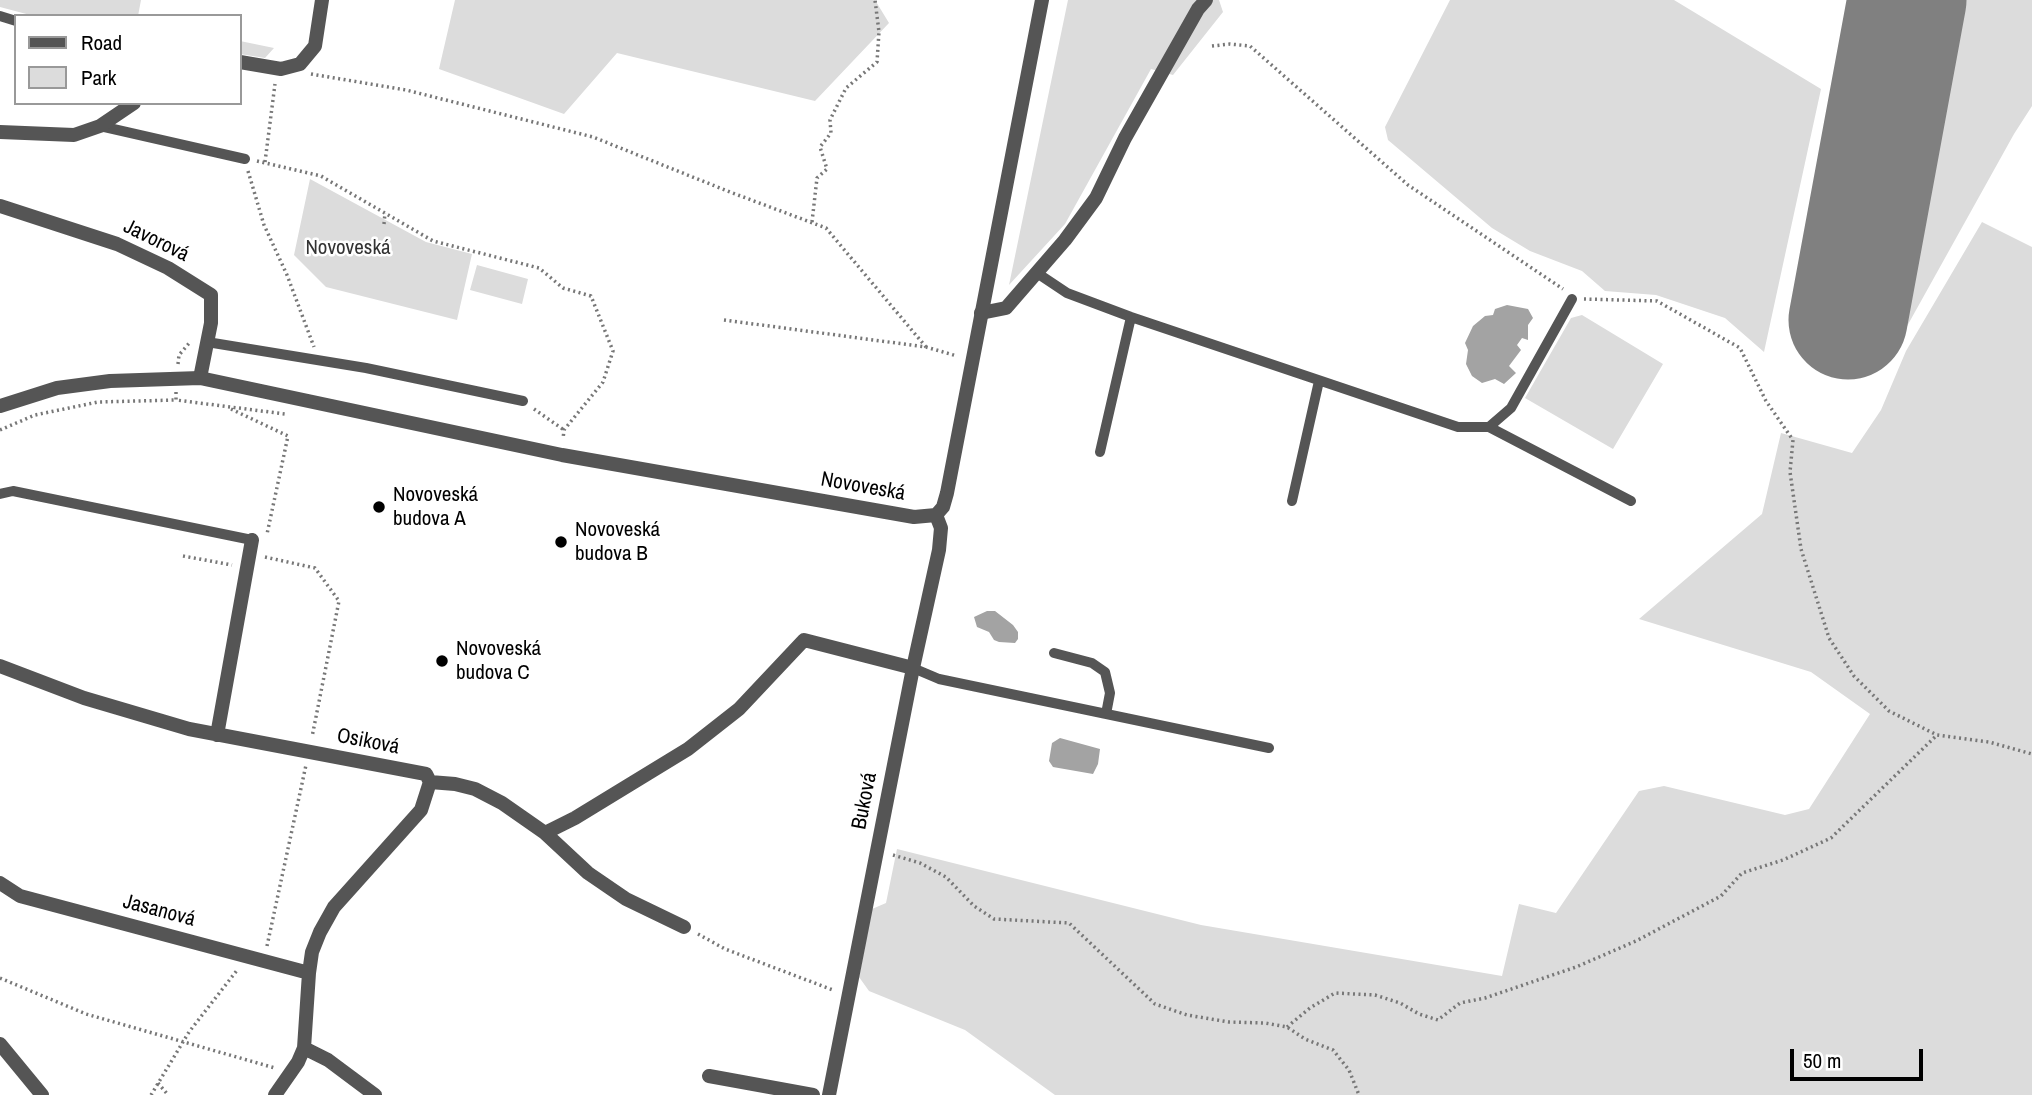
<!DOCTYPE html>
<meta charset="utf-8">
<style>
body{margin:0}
#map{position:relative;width:2032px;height:1095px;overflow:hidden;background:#fff;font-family:"Archivo Narrow",sans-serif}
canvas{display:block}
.legend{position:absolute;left:14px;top:14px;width:228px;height:91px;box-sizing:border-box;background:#fff;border:2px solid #999;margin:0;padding:9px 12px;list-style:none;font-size:21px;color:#000}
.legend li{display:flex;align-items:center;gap:14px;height:35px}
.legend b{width:35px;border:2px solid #999}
.scale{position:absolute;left:1790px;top:1049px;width:133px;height:32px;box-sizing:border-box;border:4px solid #000;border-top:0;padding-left:9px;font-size:21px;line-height:24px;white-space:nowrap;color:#000;-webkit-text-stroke:5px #fff;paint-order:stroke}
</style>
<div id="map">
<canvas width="2032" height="1095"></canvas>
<ul class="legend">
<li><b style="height:9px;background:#555"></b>Road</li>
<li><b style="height:19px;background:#dcdcdc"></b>Park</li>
</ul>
<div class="scale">50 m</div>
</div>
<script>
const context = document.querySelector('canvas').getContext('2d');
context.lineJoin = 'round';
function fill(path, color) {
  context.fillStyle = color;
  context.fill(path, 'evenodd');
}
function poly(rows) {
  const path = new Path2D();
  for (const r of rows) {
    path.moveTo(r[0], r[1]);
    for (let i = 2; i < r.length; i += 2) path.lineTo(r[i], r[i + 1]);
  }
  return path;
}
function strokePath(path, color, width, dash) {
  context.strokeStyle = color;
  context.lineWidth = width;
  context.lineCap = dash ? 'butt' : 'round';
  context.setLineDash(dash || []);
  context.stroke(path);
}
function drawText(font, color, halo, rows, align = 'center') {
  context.font = font + ' "Archivo Narrow",sans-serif';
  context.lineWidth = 5;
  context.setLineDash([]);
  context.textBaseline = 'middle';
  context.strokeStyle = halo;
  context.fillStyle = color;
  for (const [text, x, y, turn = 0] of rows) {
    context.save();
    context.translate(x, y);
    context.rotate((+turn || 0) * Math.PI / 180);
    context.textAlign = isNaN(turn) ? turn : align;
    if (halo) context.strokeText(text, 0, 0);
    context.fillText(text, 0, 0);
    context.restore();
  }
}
const green = poly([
 [0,0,141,0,138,16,34,16,0,7],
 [455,0,875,0,889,23,815,101,617,53,564,114,439,69],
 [1068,0,1219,0,1223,12,1173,75,1151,69,1065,224,1009,285],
 [1450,0,1674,0,1821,89,1764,352,1725,318,1656,295,1605,291,1582,271,1530,251,1492,228,1388,140,1385,127],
 [1953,0,2032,0,2032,106,2014,134,1886,364],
 [240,41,274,48,265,58,240,54],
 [310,179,426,242,472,254,457,320,326,287,294,255],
 [1982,222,2032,247,2032,1095,1055,1095,965,1030,869,991,859,977,872,909,886,903,897,849,1201,925,1502,976,1519,904,1556,913,1639,791,1664,786,1785,815,1809,809,1870,714,1811,672,1639,619,1762,514,1781,433,1852,453,1881,410,1906,351],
 [477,265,528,279,522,304,470,290],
 [1582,315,1663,364,1613,449,1525,398,1571,318]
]);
const water = poly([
 [1507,305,1528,309,1533,318,1528,325,1528,340,1522,338,1517,345,1521,350,1509,366,1516,373,1504,384,1495,379,1482,383,1472,376,1466,364,1468,350,1465,343,1473,326,1485,316,1493,315,1495,309],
 [987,611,995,611,1013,625,1018,632,1018,639,1015,643,999,642,994,640,989,632,977,627,974,617],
 [1060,738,1100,749,1098,764,1093,774,1053,767,1049,761,1052,743]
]);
const runway = poly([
 [1848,320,1907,0]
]);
const path = poly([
 [1212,46,1230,44,1250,46,1408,185,1563,289],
 [311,74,406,90,593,137,730,192,826,228,926,347],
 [257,161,321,176,433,241,539,268,563,288,591,296,613,351,603,382,564,430,563,439],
 [265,162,275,84],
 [248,171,264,225,287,275,314,347],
 [812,222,817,178,827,169,820,147,831,133,830,120,846,88,877,62,879,32,875,0],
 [384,224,385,213],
 [1584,299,1657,301,1740,348,1766,401,1793,440,1790,472,1801,549,1829,638,1854,676,1889,711,1937,735,1989,742,2032,754],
 [724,320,926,347,957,356],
 [178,364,179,355,191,341],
 [176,392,176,400,285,414],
 [231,409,288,436,267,534],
 [534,409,564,430],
 [0,430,35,415,98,402,176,400],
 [183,556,232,565],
 [265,557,315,568,339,601,312,737],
 [893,855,920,863,946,877,974,906,994,919,1069,923,1155,1004,1187,1015,1229,1022,1265,1023,1287,1027,1305,1039,1333,1050,1349,1070,1359,1095],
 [698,934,725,949,833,990],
 [267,946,306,765],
 [0,978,86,1014,275,1068],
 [1287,1027,1310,1008,1335,993,1375,995,1400,1003,1419,1014,1438,1020,1460,1003,1485,998,1576,967,1636,941,1721,896,1742,873,1783,860,1831,838,1937,735],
 [158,1083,168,1095],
 [151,1095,189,1032,238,969]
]);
const service = poly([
 [0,16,16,21],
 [100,126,245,159],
 [1037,273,1067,293,1131,317,1458,427,1489,427,1511,408,1572,299],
 [207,342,366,368,523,401],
 [1489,427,1631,501],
 [1100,452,1131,317],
 [0,494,13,491,252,540],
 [1292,501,1319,381],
 [1054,653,1092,663,1105,672,1110,693,1106,714],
 [913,668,939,679,1269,748]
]);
const minor = poly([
 [240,62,281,69,300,64,315,46,322,0],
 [0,132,74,135,100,126,134,103],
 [0,206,117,244,168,268,211,295,211,323,200,378],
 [981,313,1006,308,1065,240,1096,198,1125,138,1198,9,1206,0],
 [0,666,84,698,189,729,426,774,430,782],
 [217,735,252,540],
 [430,782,455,784,475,789,502,803,545,833,588,873,626,899,684,927],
 [545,833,575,818,688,749,739,709,804,640,913,668],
 [0,883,20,896,309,973],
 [0,1044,42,1095],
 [304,1048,328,1060,375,1095],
 [709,1076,813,1095],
 [275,1095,298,1062,304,1048,309,973,312,952,320,932,334,907,421,810,430,782],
 [829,1095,913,668,939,550,941,528,936,515]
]);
const tertiary = poly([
 [0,406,57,388,110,381,200,378,562,455,914,517,936,515,943,507,947,493,1042,0]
]);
const markers = [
 [379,507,7,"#000"],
 [561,542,7,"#000"],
 [442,661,7,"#000"]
];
const streetNames = [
 ["Javorová",156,241,26],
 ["Novoveská",863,487,10],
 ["Osiková",368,742,11],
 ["Buková",865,801,-79],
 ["Jasanová",159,911,15]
];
const parkNames = [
 ["Novoveská",348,248]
];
const poiNames = [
 ["Novoveská",393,495],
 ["budova A",393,519],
 ["Novoveská",575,530],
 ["budova B",575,554],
 ["Novoveská",456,649],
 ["budova C",456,673]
];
fill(green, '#dcdcdc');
fill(water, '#a3a3a3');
strokePath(runway, '#808080', 119);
strokePath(path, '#777', 3.5, [2, 3.5]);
strokePath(service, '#555', 10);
strokePath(minor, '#555', 14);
strokePath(tertiary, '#555', 14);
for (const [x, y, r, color] of markers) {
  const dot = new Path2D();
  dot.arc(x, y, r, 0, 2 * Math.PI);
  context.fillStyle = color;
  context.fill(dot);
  strokePath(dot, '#fff', 2.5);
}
drawText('21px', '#000', '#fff', streetNames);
drawText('21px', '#333', '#fff', parkNames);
drawText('21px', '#000', '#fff', poiNames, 'left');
</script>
